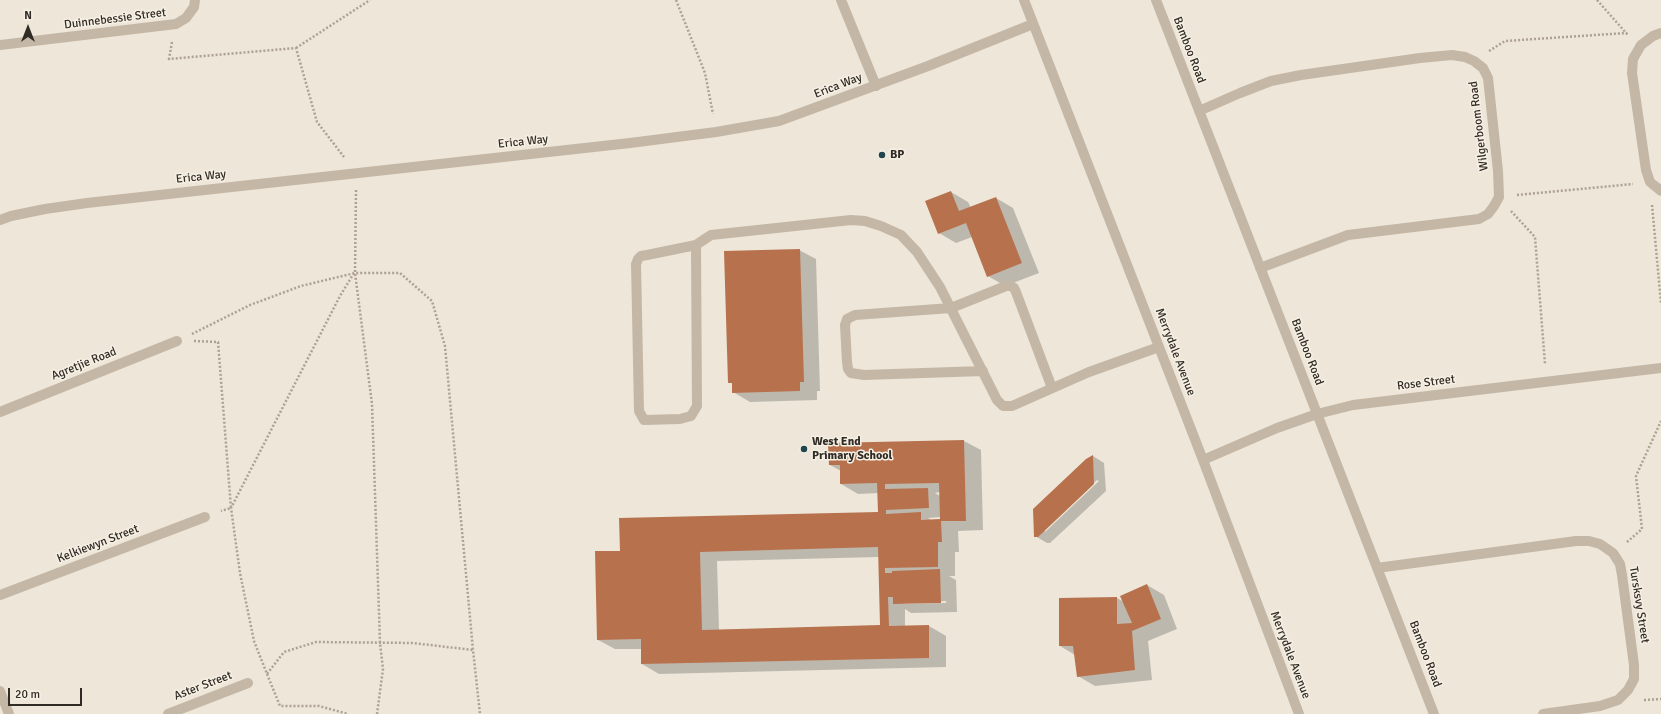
<!DOCTYPE html>
<style>
body{margin:0}
#map{position:relative;width:1661px;height:714px;overflow:hidden;background:#ede6d9;font-family:Signika,sans-serif}
canvas{display:block}
.north{position:absolute;left:8px;top:8px;width:40px;height:40px;-webkit-text-stroke:3px #f6f0e4;paint-order:stroke;rotate:0deg;font-size:11px;font-weight:700;line-height:16px;text-align:center;color:#312b26}
.north::after{content:'';display:block;margin:auto;width:14px;height:18px;background:#312b26;clip-path:polygon(50% 0,100% 100%,50% 72%,0 100%)}
.scale{position:absolute;left:8px;top:688px;width:74px;height:18px;box-sizing:border-box;border:2px solid #312b26;border-top:0;padding-left:5px;font-size:12px;line-height:14px;white-space:nowrap;color:#312b26;-webkit-text-stroke:3px #f6f0e4;paint-order:stroke}
</style>
<div id="map">
<canvas width="1661" height="714"></canvas>
<div class="north">N</div>
<div class="scale">20 m</div>
</div>
<script>
const context = document.querySelector('canvas').getContext('2d');
context.lineJoin = 'round';
function fill(path, color) {
  context.fillStyle = color;
  context.fill(path, 'evenodd');
}
function poly(rows) {
  const path = new Path2D();
  for (const r of rows) {
    path.moveTo(r[0], r[1]);
    for (let i = 2; i < r.length; i += 2) path.lineTo(r[i], r[i + 1]);
  }
  return path;
}
function strokePath(path, color, width, dash) {
  context.strokeStyle = color;
  context.lineWidth = width;
  context.lineCap = dash ? 'butt' : 'round';
  context.setLineDash(dash || []);
  context.stroke(path);
}
function drawText(font, color, halo, rows, align = 'center') {
  context.font = font + ' Signika,sans-serif';
  context.lineWidth = 3;
  context.setLineDash([]);
  context.textBaseline = 'middle';
  context.strokeStyle = halo;
  context.fillStyle = color;
  for (const [text, x, y, turn = 0] of rows) {
    context.save();
    context.translate(x, y);
    context.rotate((+turn || 0) * Math.PI / 180);
    context.textAlign = isNaN(turn) ? turn : align;
    if (halo) context.strokeText(text, 0, 0);
    context.fillText(text, 0, 0);
    context.restore();
  }
}
const shadow = poly([
 [951,192,968,202,971,208,996,198,1013,208,1039,273,1005,286,988,276,972,237,956,243,939,233],
 [799,250,816,259,820,391,817,391,817,400,750,402,733,392,733,384,729,382],
 [964,441,981,450,983,530,958,531,959,552,955,552,955,576,949,576,956,580,957,612,911,613,905,609,905,627,929,626,946,636,946,667,659,674,642,664,642,649,615,649,598,640,621,552,879,513,879,493,858,494,841,484,841,471,830,465],
 [940,492,940,496,935,493],
 [941,517,941,520,933,521,928,518],
 [879,557,881,626,719,630,717,561],
 [946,601,946,603,903,604,902,603],
 [1093,456,1104,463,1106,491,1050,543,1047,543,1035,536],
 [1097,480,1099,481,1045,532,1045,529],
 [1147,585,1164,595,1177,629,1148,641,1152,680,1095,686,1078,676,1075,655,1060,646,1117,598,1124,602]
]);
const building = poly([
 [951,191,959,211,996,197,1022,263,987,277,966,223,938,234,925,201],
 [800,249,804,382,800,382,800,391,732,393,732,383,728,383,724,251],
 [964,440,966,521,941,521,942,542,938,542,938,567,885,568,885,573,892,573,892,571,940,569,941,603,893,604,893,597,888,597,889,626,929,625,929,658,641,664,641,639,597,640,595,551,620,551,619,518,878,512,877,483,840,484,840,465,829,465,828,443],
 [939,483,940,519,921,520,921,512,886,514,886,510,929,508,928,488,885,489,885,484],
 [878,547,880,625,702,630,700,552],
 [1093,455,1094,484,1038,537,1034,537,1033,509,1086,459],
 [1147,584,1161,619,1132,631,1135,670,1077,677,1073,646,1059,646,1059,598,1117,597,1117,624,1132,623,1120,596]
]);
const path = poly([
 [676,0,705,73,713,114],
 [1597,0,1626,33],
 [172,42,169,59,296,48,317,122,344,157],
 [296,48,370,0],
 [1489,51,1505,41,1626,33,1628,35],
 [356,190,355,273,372,404,380,643,383,669,377,714],
 [1517,195,1633,184],
 [1652,205,1661,303],
 [1511,211,1535,237,1545,364],
 [354,273,340,296,231,508,240,573,254,641,267,674,284,652,316,642,413,643,473,650],
 [192,334,250,305,301,286,355,273,400,273,432,301,445,346,473,650,480,714],
 [194,341,218,342,231,508,221,511],
 [1627,542,1642,529,1636,476,1661,421],
 [267,674,280,706,319,706,348,714],
 [1644,700,1661,699]
]);
const minor = poly([
 [841,0,876,86],
 [1024,0,1203,460,1299,714],
 [1156,0,1434,714],
 [1661,33,1653,36,1641,45,1633,59,1632,73,1646,170,1650,182,1661,191],
 [0,45,176,24,186,18,194,7,195,0],
 [1199,111,1240,93,1271,81,1301,75,1420,58,1452,55,1465,57,1474,61,1483,68,1488,78,1498,171,1499,197,1494,206,1488,214,1479,219,1348,235,1260,268],
 [0,220,11,216,45,209,87,203,630,143,716,132,779,121,928,66,1033,24],
 [696,245,697,406,691,416,680,419,644,420,639,411,636,264,638,259,641,256,647,255,696,245,711,235,851,220,865,221,881,226,901,235,917,252,940,287,997,400,1003,406,1012,406,1089,372,1159,347],
 [983,371,864,375,851,373,848,369,847,362,845,325,847,319,855,315,951,308,1006,286,1011,286,1014,288,1016,292,1052,388],
 [0,412,177,341],
 [1203,460,1277,428,1317,414,1353,405,1661,368],
 [1377,568,1576,541,1589,541,1600,544,1613,553,1620,564,1622,575,1634,665,1634,679,1628,690,1618,700,1600,706,1543,714],
 [0,595,205,517],
 [0,691,9,714],
 [168,714,248,683]
]);
const markers = [
 [882,155,4,"#21454d"],
 [804,449,4,"#21454d"]
];
const streetNames = [
 ["Duinnebessie Street",115,19,-7],
 ["Bamboo Road",1189,50,69],
 ["Erica Way",838,86,-21],
 ["Wilgerboom Road",1479,126,-97],
 ["Erica Way",523,142,-6],
 ["Erica Way",201,177,-6],
 ["Merrydale Avenue",1175,352,69],
 ["Bamboo Road",1307,352,69],
 ["Agretjie Road",84,364,-22],
 ["Rose Street",1426,383,-7],
 ["Kelkiewyn Street",98,544,-21],
 ["Tursksvy Street",1639,605,81],
 ["Bamboo Road",1425,654,69],
 ["Merrydale Avenue",1290,655,69],
 ["Aster Street",203,686,-21]
];
const poiNames = [
 ["BP",890,155],
 ["West End",812,442],
 ["Primary School",812,456]
];
fill(shadow, '#0003');
fill(building, '#b7724d');
strokePath(path, '#afa191', 2.5, [2, 2]);
strokePath(minor, '#c4b7a6', 10);
for (const [x, y, r, color] of markers) {
  const dot = new Path2D();
  dot.arc(x, y, r, 0, 2 * Math.PI);
  context.fillStyle = color;
  context.fill(dot);
  strokePath(dot, '#f6f0e4', 1.5);
}
drawText('12px', '#312b26', '#f6f0e4', streetNames);
drawText('bold 12px', '#312b26', '#f6f0e4', poiNames, 'left');
</script>
